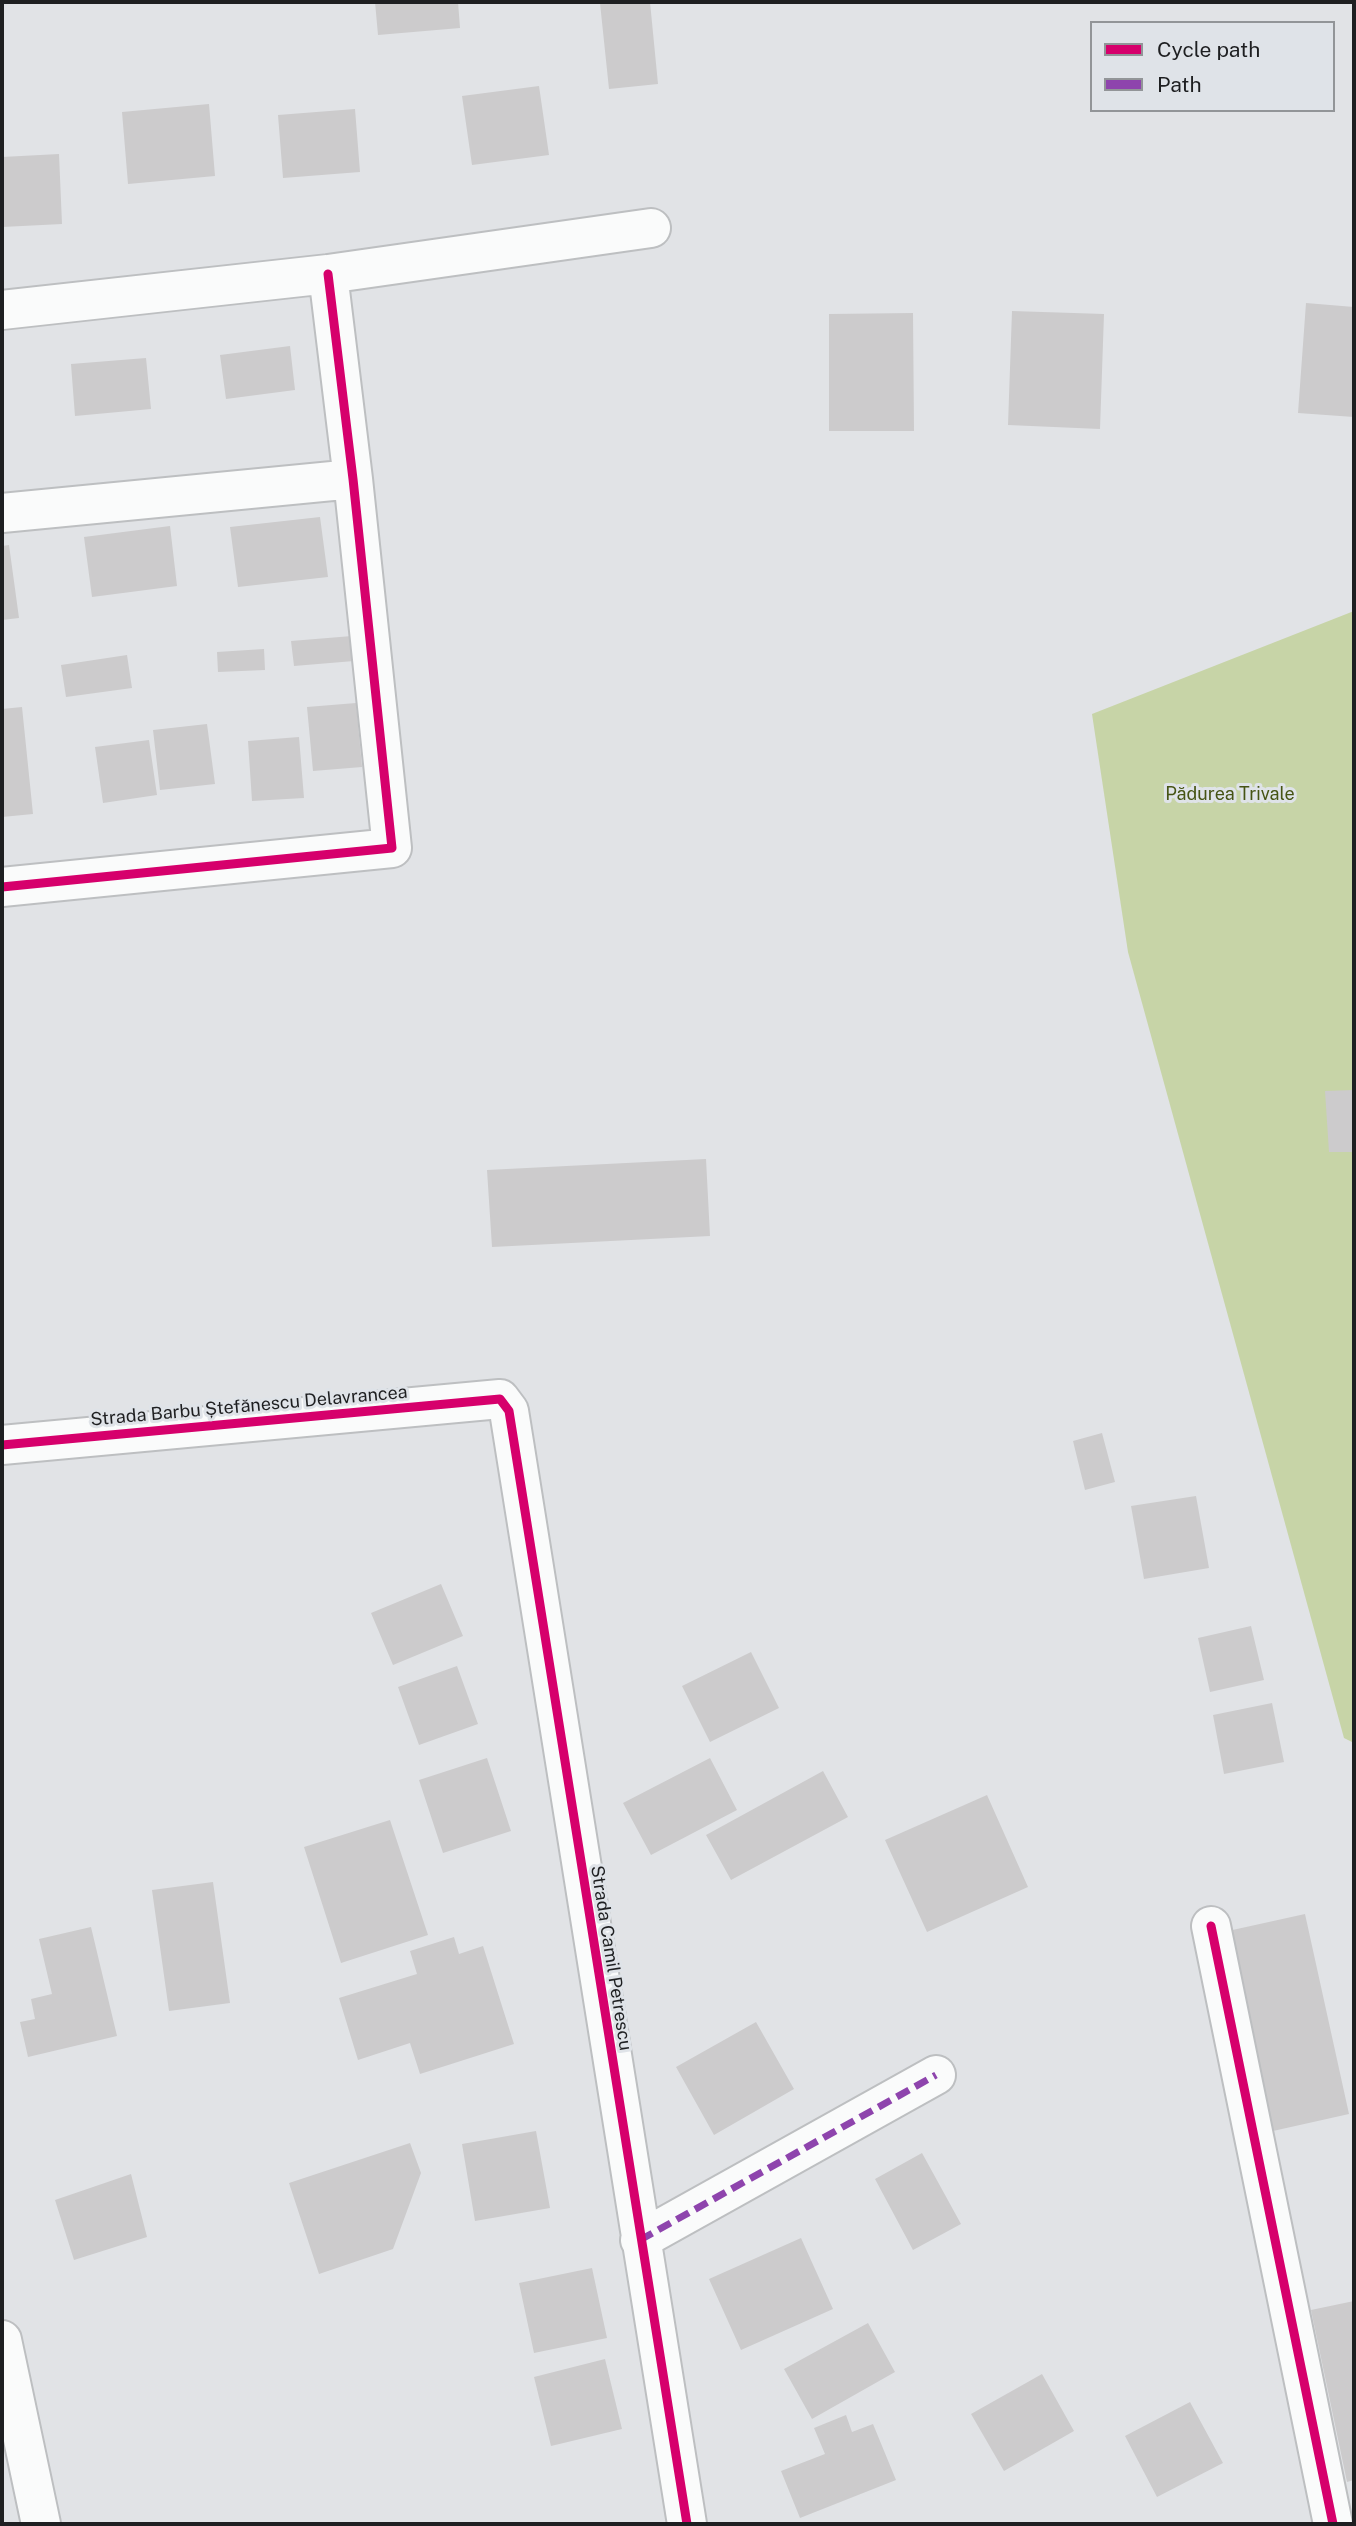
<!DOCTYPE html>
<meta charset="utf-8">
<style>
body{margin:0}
#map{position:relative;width:1356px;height:2526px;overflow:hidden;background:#e1e3e6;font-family:"Public Sans",sans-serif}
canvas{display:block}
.frame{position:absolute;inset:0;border:4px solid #1e1f21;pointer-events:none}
.legend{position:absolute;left:1090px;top:21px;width:245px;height:91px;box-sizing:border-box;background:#dfe3e8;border:2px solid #929598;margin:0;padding:9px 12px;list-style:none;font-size:21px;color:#1e1f21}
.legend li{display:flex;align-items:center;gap:14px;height:35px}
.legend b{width:35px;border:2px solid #929598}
</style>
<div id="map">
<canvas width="1356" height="2526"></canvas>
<div class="frame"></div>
<ul class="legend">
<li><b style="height:9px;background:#d6006c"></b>Cycle path</li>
<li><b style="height:9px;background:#8e44ad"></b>Path</li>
</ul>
</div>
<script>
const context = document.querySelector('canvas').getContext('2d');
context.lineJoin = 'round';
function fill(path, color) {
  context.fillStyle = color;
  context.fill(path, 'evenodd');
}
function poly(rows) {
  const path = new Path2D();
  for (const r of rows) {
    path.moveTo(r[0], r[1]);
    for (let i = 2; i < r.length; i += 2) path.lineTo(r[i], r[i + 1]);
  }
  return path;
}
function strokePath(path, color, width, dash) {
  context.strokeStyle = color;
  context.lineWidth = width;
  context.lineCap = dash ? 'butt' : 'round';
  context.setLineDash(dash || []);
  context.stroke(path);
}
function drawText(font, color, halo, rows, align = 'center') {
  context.font = font + ' "Public Sans",sans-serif';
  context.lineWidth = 6;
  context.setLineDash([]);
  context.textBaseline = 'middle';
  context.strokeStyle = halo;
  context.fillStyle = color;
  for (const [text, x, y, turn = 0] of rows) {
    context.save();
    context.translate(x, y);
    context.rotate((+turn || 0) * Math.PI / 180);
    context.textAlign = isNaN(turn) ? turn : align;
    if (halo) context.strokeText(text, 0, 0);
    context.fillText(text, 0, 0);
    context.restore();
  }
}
const green = poly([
 [1354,611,1354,1743,1344,1738,1128,952,1092,714]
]);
const building = poly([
 [375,2,458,2,460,28,378,35],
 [616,2,650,2,658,84,609,89,600,3],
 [539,86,549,155,472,165,462,96],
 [209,104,215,176,128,184,122,112],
 [355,109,360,172,283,178,278,115],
 [59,154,62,224,2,227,2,157],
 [1306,303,1354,307,1354,417,1298,413],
 [1012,311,1104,314,1100,429,1008,425],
 [913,313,914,431,829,431,829,314],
 [290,346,295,390,226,399,220,355],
 [146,358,151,409,75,416,71,364],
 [320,517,328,577,238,587,230,527],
 [170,526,177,586,92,597,84,537],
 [9,545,19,618,2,620,2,546],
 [352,636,354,661,294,666,291,641],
 [264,649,265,670,218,672,217,652],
 [127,655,132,688,66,697,61,665],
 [356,703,362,767,313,771,307,707],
 [22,707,33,814,2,817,2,709],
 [207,724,215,784,160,790,153,730],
 [299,737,304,798,252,801,248,741],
 [149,740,157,795,103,803,95,747],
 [1354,1090,1354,1152,1329,1152,1325,1091],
 [706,1159,710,1236,492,1247,487,1170],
 [1102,1433,1115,1482,1085,1490,1073,1441],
 [1196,1496,1209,1568,1144,1579,1131,1506],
 [441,1584,463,1636,393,1665,371,1613],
 [1251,1626,1264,1680,1210,1692,1198,1638],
 [751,1652,779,1708,710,1742,682,1686],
 [457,1666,478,1724,419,1745,398,1687],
 [1272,1703,1284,1762,1224,1774,1213,1715],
 [487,1758,511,1831,443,1853,419,1780],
 [710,1758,737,1810,651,1855,623,1803],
 [823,1771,848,1817,731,1880,706,1835],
 [987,1795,1028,1887,927,1932,885,1840],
 [390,1820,428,1935,341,1963,304,1847],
 [213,1882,230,2003,169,2011,152,1890],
 [1305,1914,1349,2114,1273,2131,1228,1931],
 [91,1927,117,2036,28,2057,20,2022,35,2019,31,1999,52,1994,39,1939],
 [454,1937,459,1954,483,1946,514,2044,420,2074,410,2043,358,2060,339,1998,417,1974,410,1951],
 [756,2022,794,2089,714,2135,676,2067],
 [536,2131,550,2208,475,2221,462,2144],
 [410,2143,421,2173,393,2249,319,2274,289,2183],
 [922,2153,961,2224,913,2250,875,2179],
 [131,2174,147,2237,74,2260,55,2200],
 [801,2238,833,2309,741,2350,709,2279],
 [592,2268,607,2338,534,2353,519,2283],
 [1354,2301,1354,2480,1347,2482,1311,2310],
 [868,2323,895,2372,812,2419,784,2369],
 [605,2359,622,2429,551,2446,534,2377],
 [1042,2374,1074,2431,1004,2471,971,2414],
 [1190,2402,1223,2463,1157,2497,1125,2436],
 [846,2415,852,2432,873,2424,896,2480,800,2518,781,2471,825,2454,814,2428]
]);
const minor = poly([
 [2,310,328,274,651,228],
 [2,513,353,479],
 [2,887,392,848,353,479,328,274],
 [2,1445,500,1399,509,1411,687,2524],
 [1211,1926,1333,2524],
 [640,2240,936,2075],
 [2,2340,41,2524]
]);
const quiet = poly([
 [640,2240,936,2075]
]);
const cycleway = poly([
 [2,887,392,848,353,479,328,274],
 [2,1445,500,1399,509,1411,687,2524],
 [1211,1926,1333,2524]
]);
const parkNames = [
 ["Pădurea Trivale",1230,794]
];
const streetNames = [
 ["Strada Barbu Ștefănescu Delavrancea",249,1406,-5],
 ["Strada Camil Petrescu",611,1958,81]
];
fill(green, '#c7d4a7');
fill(building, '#cccbcc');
strokePath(minor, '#bdbfc1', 42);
strokePath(minor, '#fafbfb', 38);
strokePath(quiet, '#8e44ad', 7, [14, 7]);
strokePath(cycleway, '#d6006c', 9);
drawText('18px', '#465414', '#dfe3e8', parkNames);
drawText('18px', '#1e1f21', '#dfe3e8', streetNames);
</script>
